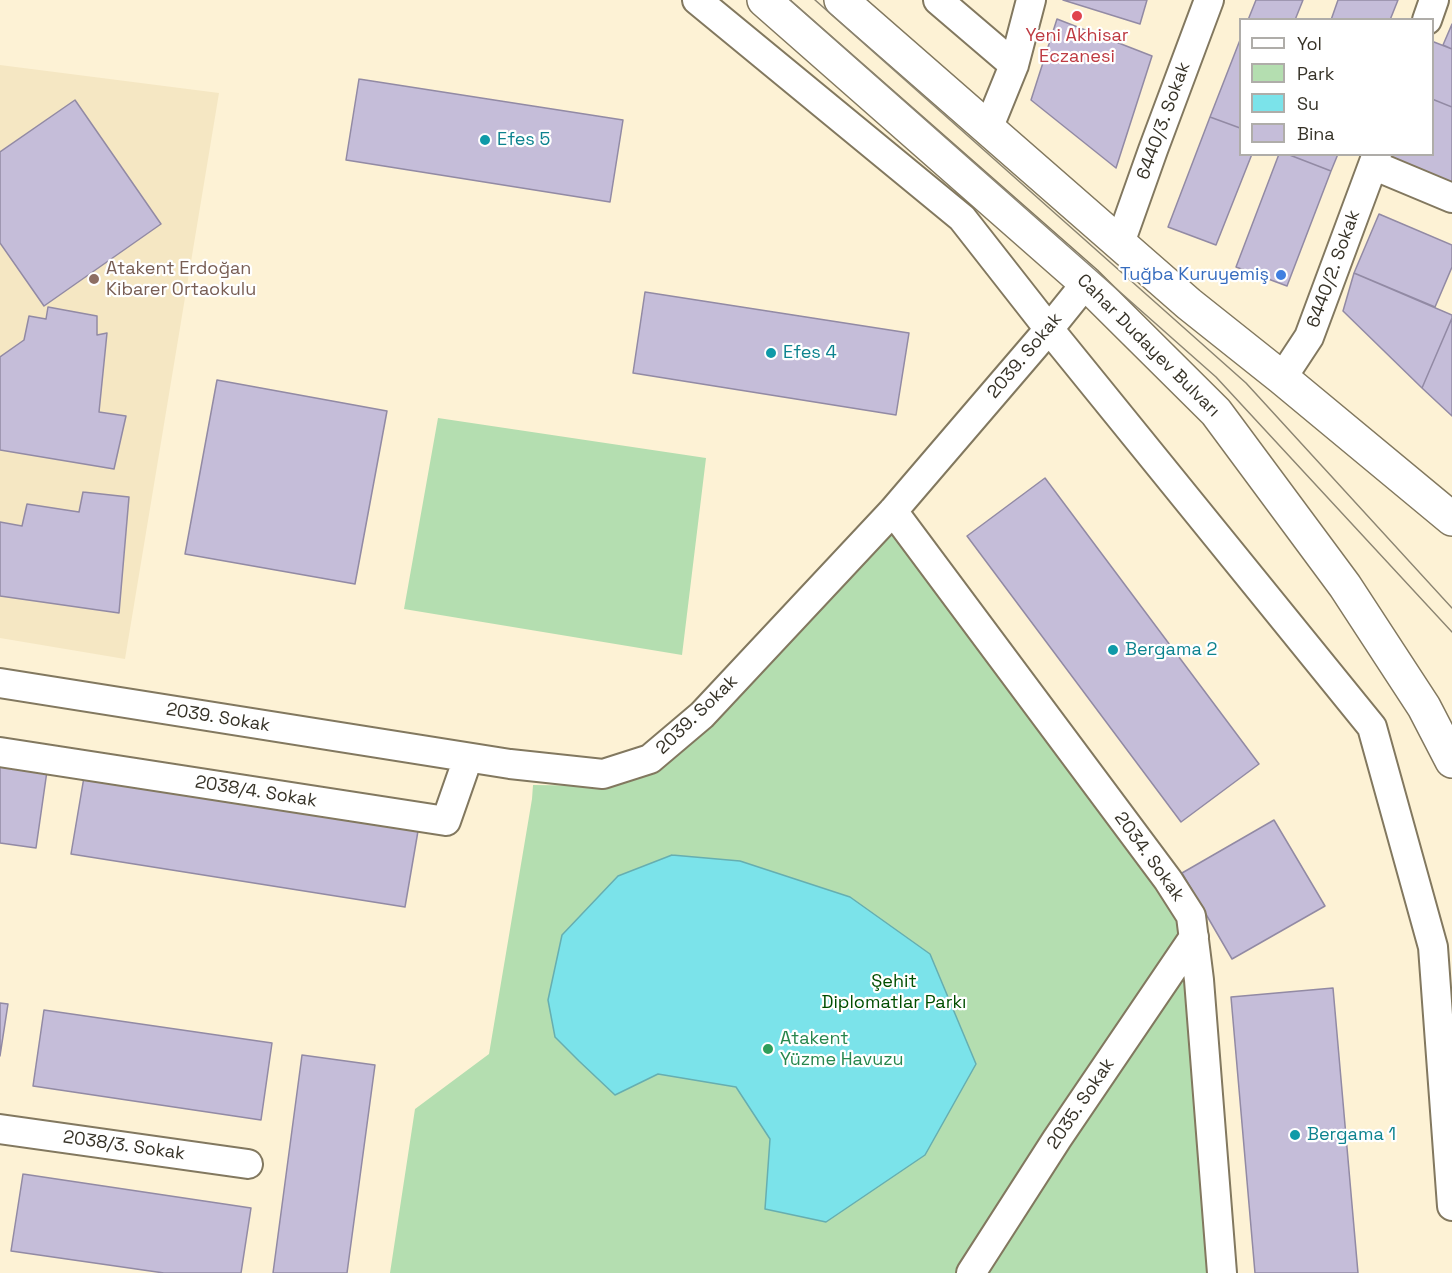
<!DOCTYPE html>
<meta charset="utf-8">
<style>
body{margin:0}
#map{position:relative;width:1452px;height:1273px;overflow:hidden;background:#fdf2d5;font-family:"Space Grotesk",sans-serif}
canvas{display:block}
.legend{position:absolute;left:1239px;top:18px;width:195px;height:138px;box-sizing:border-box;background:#fff;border:2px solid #afada9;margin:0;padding:8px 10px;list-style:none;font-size:18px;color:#363227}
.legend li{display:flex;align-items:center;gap:12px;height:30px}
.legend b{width:30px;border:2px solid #afada9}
</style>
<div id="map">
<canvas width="1452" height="1273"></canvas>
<ul class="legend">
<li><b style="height:8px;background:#fff"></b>Yol</li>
<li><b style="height:16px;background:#b4deb0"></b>Park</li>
<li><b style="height:16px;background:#7be3ea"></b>Su</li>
<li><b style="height:16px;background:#c5bdd9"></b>Bina</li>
</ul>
</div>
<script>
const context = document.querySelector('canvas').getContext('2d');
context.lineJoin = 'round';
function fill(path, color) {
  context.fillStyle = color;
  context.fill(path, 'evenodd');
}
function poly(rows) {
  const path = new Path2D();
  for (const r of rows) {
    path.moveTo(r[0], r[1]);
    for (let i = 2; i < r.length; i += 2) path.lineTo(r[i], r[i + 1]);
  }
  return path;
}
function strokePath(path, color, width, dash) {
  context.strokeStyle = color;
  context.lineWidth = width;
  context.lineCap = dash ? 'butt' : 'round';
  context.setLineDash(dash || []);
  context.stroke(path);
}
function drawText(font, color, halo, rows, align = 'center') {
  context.font = font + ' "Space Grotesk",sans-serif';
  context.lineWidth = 4.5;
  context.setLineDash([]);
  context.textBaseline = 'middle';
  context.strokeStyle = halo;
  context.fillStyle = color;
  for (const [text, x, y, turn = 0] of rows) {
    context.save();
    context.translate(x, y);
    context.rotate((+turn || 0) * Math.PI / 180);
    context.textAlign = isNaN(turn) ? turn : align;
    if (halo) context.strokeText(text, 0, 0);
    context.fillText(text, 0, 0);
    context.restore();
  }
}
const built = poly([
 [0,65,219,93,125,659,0,638]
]);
const green = poly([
 [438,418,706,458,682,655,404,609],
 [889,524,1188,922,1216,1273,390,1273,415,1109,489,1054,532,799,533,785,607,786]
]);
const water = poly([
 [672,855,740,861,850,897,930,954,976,1064,925,1155,826,1222,765,1209,770,1139,736,1087,658,1074,615,1095,579,1061,555,1037,548,1000,562,935,618,876,672,855]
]);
const building = poly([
 [1063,0,1147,0,1140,24,1063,0],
 [1256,0,1303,0,1295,20,1248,20,1256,0],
 [1338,0,1398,0,1390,20,1331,20,1338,0],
 [1057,19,1152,56,1116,168,1031,100,1057,19],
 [1452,24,1452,49,1443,45,1452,24],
 [1240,40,1240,128,1210,117,1240,40],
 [1434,42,1452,49,1452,107,1432,99,1432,44,1434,42],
 [359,79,623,120,610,202,346,160,359,79],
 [1432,99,1452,107,1452,184,1387,157,1388,154,1432,154,1432,99],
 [75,100,161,224,44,306,0,243,0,152,75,100],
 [1210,117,1240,128,1240,154,1252,154,1216,245,1168,227,1210,117],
 [1279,154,1287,154,1331,171,1287,286,1236,267,1279,154],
 [1287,154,1338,154,1331,171,1287,154],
 [1379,214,1452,245,1452,267,1435,307,1354,273,1379,214],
 [1354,273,1452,315,1452,318,1422,388,1343,311,1354,273],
 [645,292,909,333,896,415,633,373,645,292],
 [48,307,97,316,97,335,107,333,99,412,126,416,114,469,0,450,0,357,24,340,29,316,46,319,48,307],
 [1452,318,1452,416,1422,388,1452,318],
 [217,380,387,411,355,584,185,554,217,380],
 [1045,478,1259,764,1181,822,967,536,1045,478],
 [83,492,129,497,119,613,0,596,0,522,22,526,27,504,79,512,83,492],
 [0,764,47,771,36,848,0,843,0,764],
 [84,777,418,831,405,907,71,854,84,777],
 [1274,820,1325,906,1232,959,1182,873,1274,820],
 [1333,988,1358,1273,1255,1273,1231,997,1333,988],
 [0,1003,8,1004,0,1056,0,1003],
 [44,1010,272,1043,261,1120,33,1086,44,1010],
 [302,1055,375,1065,347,1273,273,1273,302,1055],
 [23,1174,251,1208,241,1273,164,1273,11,1251,23,1174]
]);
const minor = poly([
 [697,0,962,218,1049,329,1372,727,1433,947,1452,1206],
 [938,0,1014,65],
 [1427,20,1434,0],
 [988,129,1014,65,1031,0],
 [1373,165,1452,198],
 [1120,243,1153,150,1209,0],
 [1282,378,1309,337,1377,154],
 [893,511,1168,880,1191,916,1199,980,1222,1273],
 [0,683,510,764,603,774,650,759,702,715,893,511,1049,329,1086,283],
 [0,752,446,821,468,758],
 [0,1129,248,1164],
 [971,1273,1057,1139,1194,937]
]);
const primary = poly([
 [764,0,1086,283,1216,412,1345,586,1424,707,1452,761],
 [841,0,1189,304,1282,378,1452,519]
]);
const tram = poly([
 [790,0,1216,377,1452,632],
 [815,0,1246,383,1452,608]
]);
const markers = [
 [1077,16,6,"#e0444e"],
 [485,140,6,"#0f9aa8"],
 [1281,275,6,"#3f7fe0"],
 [94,279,6,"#8d6e63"],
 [771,353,6,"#0f9aa8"],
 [1113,650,6,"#0f9aa8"],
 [768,1049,6,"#2e9e5b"],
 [1295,1135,6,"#0f9aa8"]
];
const healthNames = [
 ["Yeni Akhisar",1077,36],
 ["Eczanesi",1077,57]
];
const streetNames = [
 ["6440/3. Sokak",1164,121,-70],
 ["6440/2. Sokak",1334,269,-70],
 ["Cahar Dudayev Bulvarı",1148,346,45],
 ["2039. Sokak",1025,356,-50],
 ["2039. Sokak",697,715,-44],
 ["2039. Sokak",218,718,9],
 ["2038/4. Sokak",256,792,9],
 ["2034. Sokak",1149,857,54],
 ["2035. Sokak",1081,1104,-56],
 ["2038/3. Sokak",124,1146,8]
];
const cultureNames = [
 ["Efes 5",497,140],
 ["Efes 4",783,353],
 ["Bergama 2",1125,650],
 ["Bergama 1",1307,1135]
];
const educationNames = [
 ["Atakent Erdoğan",106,269],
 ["Kibarer Ortaokulu",106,290]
];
const shopNames = [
 ["Tuğba Kuruyemiş",1269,275]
];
const parkNames = [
 ["Şehit",894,982],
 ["Diplomatlar Parkı",894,1003]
];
const leisureNames = [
 ["Atakent",780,1039],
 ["Yüzme Havuzu",780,1060]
];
fill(built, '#f5e7c3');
fill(green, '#b4deb0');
fill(water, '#7be3ea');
strokePath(water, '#66aeb0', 1.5);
fill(building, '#c5bdd9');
strokePath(building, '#928aa4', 1.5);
strokePath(minor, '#82785f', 32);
strokePath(primary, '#82785f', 36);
strokePath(minor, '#fff', 28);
strokePath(primary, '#fff', 33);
strokePath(tram, '#8c8572', 1.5);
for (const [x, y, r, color] of markers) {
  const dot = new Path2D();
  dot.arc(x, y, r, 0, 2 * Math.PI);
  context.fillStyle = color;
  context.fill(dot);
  strokePath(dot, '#fff', 2);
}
drawText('18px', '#be3a42', '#fff', healthNames);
drawText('18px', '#363227', '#fff', streetNames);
drawText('18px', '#0d838f', '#fff', cultureNames, 'left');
drawText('18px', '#785e54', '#fff', educationNames, 'left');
drawText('18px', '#366cbe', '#fff', shopNames, 'right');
drawText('18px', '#004e00', '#fff', parkNames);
drawText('18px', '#27864d', '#fff', leisureNames, 'left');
</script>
